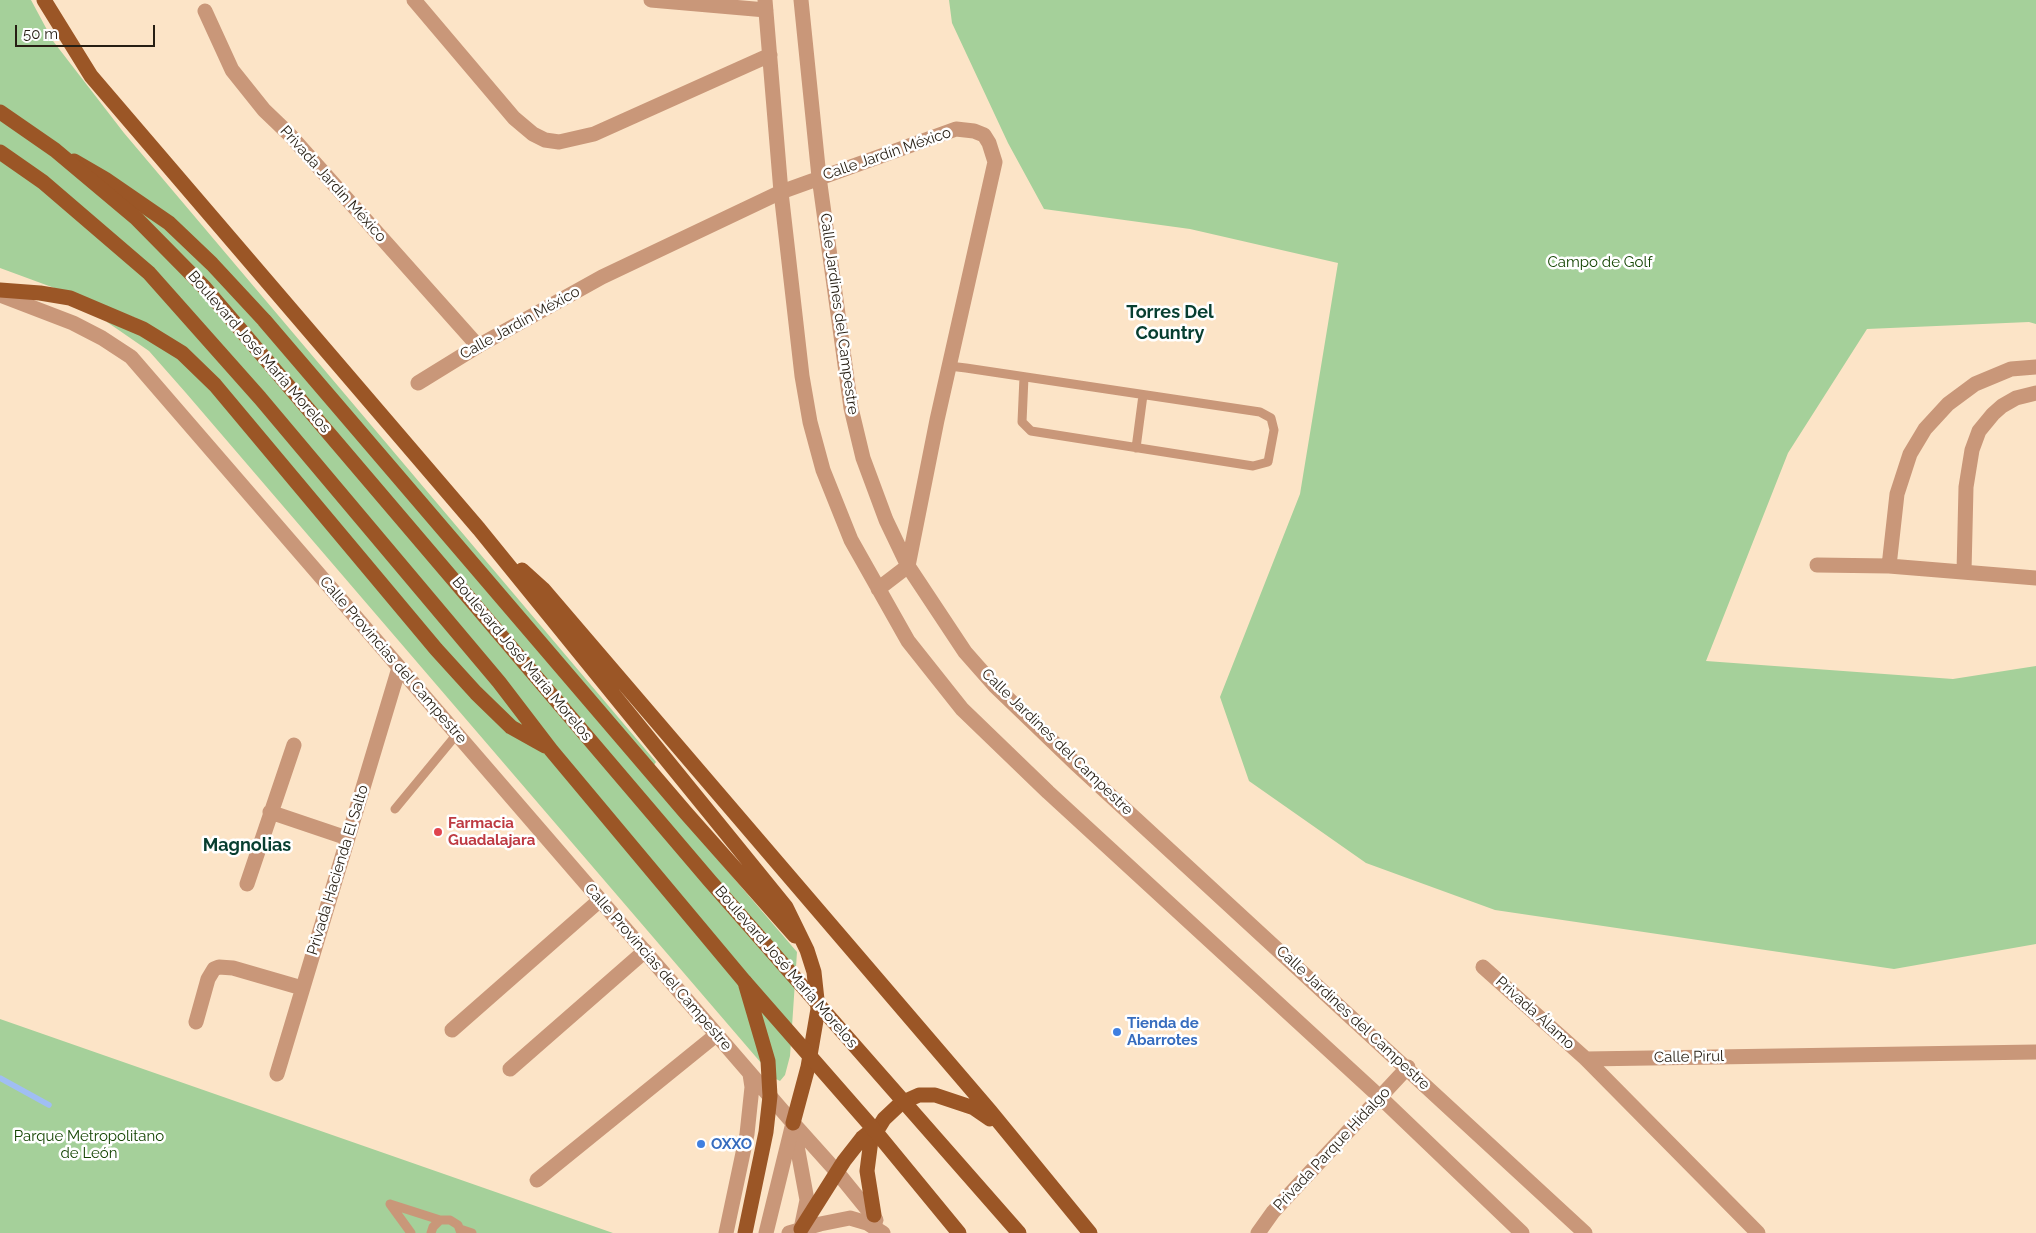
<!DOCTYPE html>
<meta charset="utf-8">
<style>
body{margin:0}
#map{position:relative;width:2036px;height:1233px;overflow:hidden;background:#fce4c7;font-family:Raleway,sans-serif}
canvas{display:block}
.scale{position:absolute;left:15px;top:25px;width:140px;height:22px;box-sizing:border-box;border:2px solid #261e13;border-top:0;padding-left:6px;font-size:15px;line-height:18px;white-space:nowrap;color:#261e13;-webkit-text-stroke:4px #fff;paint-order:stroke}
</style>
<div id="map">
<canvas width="2036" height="1233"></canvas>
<div class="scale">50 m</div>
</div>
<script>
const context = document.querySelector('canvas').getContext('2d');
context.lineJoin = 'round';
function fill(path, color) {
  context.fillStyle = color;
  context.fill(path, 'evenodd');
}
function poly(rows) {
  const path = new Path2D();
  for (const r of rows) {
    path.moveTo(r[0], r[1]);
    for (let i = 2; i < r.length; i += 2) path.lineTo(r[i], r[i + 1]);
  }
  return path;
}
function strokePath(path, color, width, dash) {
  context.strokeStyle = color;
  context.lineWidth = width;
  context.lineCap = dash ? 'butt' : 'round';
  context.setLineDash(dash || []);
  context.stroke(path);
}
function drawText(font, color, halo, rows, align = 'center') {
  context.font = font + ' Raleway,sans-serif';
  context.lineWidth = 5;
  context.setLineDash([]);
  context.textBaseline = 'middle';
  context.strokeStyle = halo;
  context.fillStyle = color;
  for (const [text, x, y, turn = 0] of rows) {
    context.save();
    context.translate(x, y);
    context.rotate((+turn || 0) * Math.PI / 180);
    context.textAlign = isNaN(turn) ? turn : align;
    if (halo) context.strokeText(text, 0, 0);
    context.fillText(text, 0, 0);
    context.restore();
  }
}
const green = poly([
 [0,0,31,0,53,41,124,133,656,762,654,765,552,666,797,952,790,1056,785,1075,780,1081,774,1078,186,393,149,351,107,322,136,318,0,268],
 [949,0,2036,0,2036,324,2029,322,1867,329,1788,453,1706,661,1953,679,2036,666,2036,944,1894,969,1495,910,1366,863,1249,781,1220,697,1300,494,1338,263,1190,229,1044,209,1008,143,952,23],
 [0,1019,613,1233,0,1233]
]);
const stream = poly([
 [0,1078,49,1105]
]);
const service = poly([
 [949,366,966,368,1260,412,1271,418,1274,430,1268,462,1253,466,1031,431,1022,422,1024,377],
 [1136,448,1143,395],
 [395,809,457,734],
 [390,1204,440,1220,450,1220,458,1225,461,1233],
 [390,1204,411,1233],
 [460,1229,472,1233],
 [431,1233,433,1227,440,1220]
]);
const minor = poly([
 [414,0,514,118,533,134,545,140,559,142,594,134,770,55],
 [651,0,766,10],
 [765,0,781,192,802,376,810,422,823,470,851,540,908,641,962,709,1048,792,1381,1098,1522,1233],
 [801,0,819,177,851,408,863,458,886,520,908,566,965,652,995,686,1076,764,1585,1233],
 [205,11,232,70,264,110,289,134,478,346],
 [418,383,478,346,602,277,781,192,956,129,974,131,984,135,989,143,995,162,937,420,908,566,878,589],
 [1817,565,1889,566,2036,578],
 [1889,566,1897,494,1910,454,1925,429,1948,404,1975,384,2011,369,2036,367],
 [1964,572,1966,487,1972,450,1979,431,1993,414,2002,406,2016,398,2036,393],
 [270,812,347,838],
 [247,884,294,745],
 [1483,967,1586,1059,1758,1233],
 [196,1022,208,979,214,969,219,967,233,968,302,988],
 [452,1030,600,900],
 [1586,1059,2036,1052],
 [510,1069,645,951],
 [277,1074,399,668],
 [793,1123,837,1172,876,1220],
 [793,1124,807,1200,801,1229],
 [537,1180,716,1035],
 [1258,1233,1273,1212,1408,1067]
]);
const tertiary = poly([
 [0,295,73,323,102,338,131,357,793,1123,766,1233],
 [726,1233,747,1134,752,1087,750,1074],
 [789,1233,820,1224,850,1218,867,1223,883,1233]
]);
const primary = poly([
 [44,0,91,76,479,529,786,907,807,950,814,972,818,1009,808,1067,793,1123],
 [0,152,43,182,149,273,260,398,499,682,551,750,745,982],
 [74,161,105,179,169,223,212,264,264,320,686,813,795,936],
 [0,290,40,293,70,298,143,329,182,353,215,385,436,649,476,693,511,727,545,746],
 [522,570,543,589,990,1111,1090,1233],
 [874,1215,867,1171,871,1140,884,1119,901,1103,919,1095,935,1095,974,1108,990,1119],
 [801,1229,844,1161,862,1138,876,1127]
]);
const primaryBridge = poly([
 [0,112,55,150,136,218,205,288,710,881,1019,1233],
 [745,982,871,1126,959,1233],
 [745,1233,766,1132,770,1096,768,1061,746,986]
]);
const markers = [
 [438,832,5,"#e0444e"],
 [1117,1032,5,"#3f7fe0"],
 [701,1144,5,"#3f7fe0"]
];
const streetNames = [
 ["Calle Jardín México",887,154,-19],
 ["Privada Jardín México",333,184,48],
 ["Calle Jardines del Campestre",839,314,82],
 ["Calle Jardín México",520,323,-29],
 ["Boulevard José María Morelos",259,352,49],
 ["Boulevard José María Morelos",522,659,50],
 ["Calle Provincias del Campestre",393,660,49],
 ["Calle Jardines del Campestre",1057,742,44],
 ["Privada Hacienda El Salto",338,870,-73],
 ["Calle Provincias del Campestre",658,967,49],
 ["Boulevard José María Morelos",786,967,49],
 ["Privada Álamo",1535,1013,42],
 ["Calle Jardines del Campestre",1353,1018,43],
 ["Calle Pirul",1689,1057,-1],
 ["Privada Parque Hidalgo",1332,1149,-47]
];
const parkNames = [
 ["Campo de Golf",1600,262],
 ["Parque Metropolitano",89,1136],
 ["de León",89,1153]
];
const healthNames = [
 ["Farmacia",448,823],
 ["Guadalajara",448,840]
];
const shopNames = [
 ["Tienda de",1127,1023],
 ["Abarrotes",1127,1040],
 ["OXXO",711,1144]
];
const quarterNames = [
 ["Torres Del",1170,313],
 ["Country",1170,334],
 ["Magnolias",247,846]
];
fill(green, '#a5d09a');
strokePath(stream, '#a0bef3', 5.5);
strokePath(service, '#c99779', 9);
strokePath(minor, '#c99779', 15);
strokePath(tertiary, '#c99779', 15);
strokePath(primary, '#9b5626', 15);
strokePath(primaryBridge, '#9b5626', 15);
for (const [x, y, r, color] of markers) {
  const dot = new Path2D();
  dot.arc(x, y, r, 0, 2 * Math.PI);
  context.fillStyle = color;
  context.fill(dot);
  strokePath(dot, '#fff', 2);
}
drawText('15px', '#261e13', '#fff', streetNames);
drawText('15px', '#154503', '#fff', parkNames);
drawText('bold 15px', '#be3a42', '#fff', healthNames, 'left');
drawText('bold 15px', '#366cbe', '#fff', shopNames, 'left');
drawText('bold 18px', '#073e30', '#fff', quarterNames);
</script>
